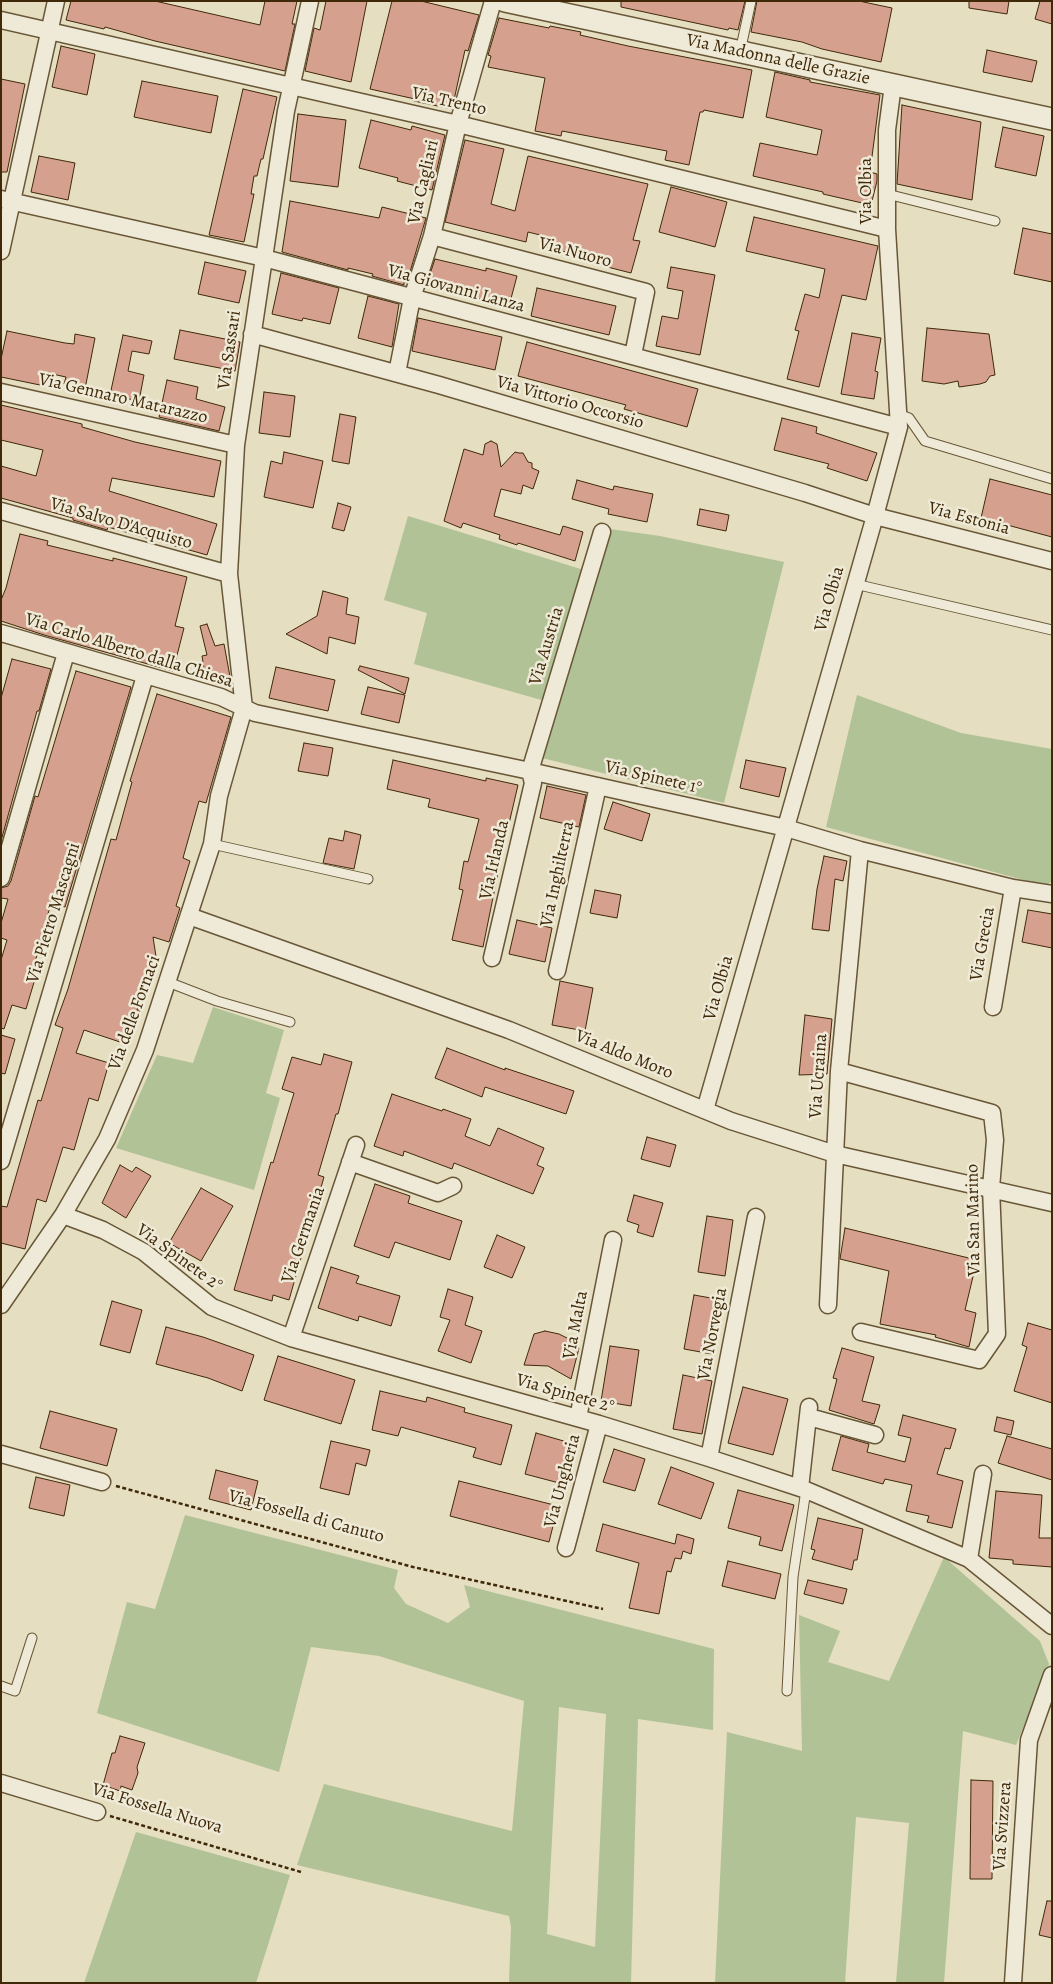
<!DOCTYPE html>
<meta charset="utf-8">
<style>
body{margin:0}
#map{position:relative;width:1053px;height:1984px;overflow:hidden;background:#e5dec1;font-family:Alegreya,serif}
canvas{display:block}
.frame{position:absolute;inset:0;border:2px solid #3f2908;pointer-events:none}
</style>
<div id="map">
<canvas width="1053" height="1984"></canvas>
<div class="frame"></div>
</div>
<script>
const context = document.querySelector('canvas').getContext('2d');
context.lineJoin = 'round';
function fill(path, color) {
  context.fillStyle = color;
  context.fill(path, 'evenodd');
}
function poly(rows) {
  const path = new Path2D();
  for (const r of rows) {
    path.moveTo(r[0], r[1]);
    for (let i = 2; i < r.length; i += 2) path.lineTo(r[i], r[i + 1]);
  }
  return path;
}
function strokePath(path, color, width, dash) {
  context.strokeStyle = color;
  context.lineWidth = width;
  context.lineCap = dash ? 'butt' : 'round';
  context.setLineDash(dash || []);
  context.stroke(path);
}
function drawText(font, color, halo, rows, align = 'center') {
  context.font = font + ' Alegreya,serif';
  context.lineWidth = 5;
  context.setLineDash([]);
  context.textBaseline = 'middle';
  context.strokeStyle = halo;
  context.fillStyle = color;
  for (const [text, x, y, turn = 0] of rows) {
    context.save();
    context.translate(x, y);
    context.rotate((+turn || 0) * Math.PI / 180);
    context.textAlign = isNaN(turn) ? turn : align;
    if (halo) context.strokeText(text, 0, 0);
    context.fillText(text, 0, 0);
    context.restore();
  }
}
const green = poly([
 [408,516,584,570,545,701,414,664,427,613,384,600],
 [610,529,660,536,784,562,724,803,542,758],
 [857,695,961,733,1052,749,1052,881,1046,886,826,827],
 [213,1007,284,1030,266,1093,280,1098,254,1190,116,1148,157,1055,193,1063],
 [185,1515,398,1570,394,1588,406,1604,448,1623,470,1607,464,1585,714,1649,713,1730,638,1719,631,1983,509,1983,511,1927,509,1916,297,1865,324,1784,512,1831,524,1701,379,1656,311,1647,279,1772,97,1713,127,1602,155,1609],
 [559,1707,606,1714,595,1947,547,1934],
 [944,1557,1040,1641,1049,1664,1016,1745,963,1731,944,1983,896,1983,909,1823,856,1817,845,1983,715,1983,727,1732,802,1751,799,1615,840,1631,828,1662,889,1681],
 [136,1832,290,1875,256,1983,84,1983]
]);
const building = poly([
 [71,1,155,1,260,25,265,1,297,1,292,24,295,24,285,71,155,41,105,27,104,29,66,20,71,1],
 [326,1,367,1,351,82,305,71,314,28,320,30,326,1],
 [392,1,421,1,479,15,468,51,465,50,452,109,414,101,415,99,370,89,392,1],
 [621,1,745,1,738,30,729,28,728,30,621,7,621,1],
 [757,1,859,1,892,8,881,62,822,49,802,42,751,32,757,1],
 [969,1,1009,1,1007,14,969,8,969,1],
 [1040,1,1052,1,1052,24,1035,19,1040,1],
 [499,18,549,28,550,26,581,32,580,35,628,46,752,70,743,118,704,110,703,112,700,112,689,165,665,160,667,151,562,131,561,136,535,131,545,78,488,67,491,56,488,55,499,18],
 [61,46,95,54,87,95,52,87,61,46],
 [987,50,1037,61,1032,82,983,72,987,50],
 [775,72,810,80,810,82,880,95,870,172,877,174,877,181,871,205,823,194,823,192,753,176,760,143,817,155,822,130,766,117,775,72],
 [1,79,25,84,7,172,1,172,1,79],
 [142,81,218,96,211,133,134,117,142,81],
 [243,89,277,97,263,159,261,159,257,176,254,176,251,194,254,194,244,242,209,235,243,89],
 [902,105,981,122,972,200,897,184,902,105],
 [298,114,346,120,338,187,290,181,298,114],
 [371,120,411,130,412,126,445,135,432,190,397,181,398,178,359,168,371,120],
 [1003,127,1044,136,1036,176,995,167,1003,127],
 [465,140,504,149,491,204,515,211,528,156,648,184,633,240,640,241,631,273,584,261,585,257,546,247,548,237,528,232,526,242,445,222,465,140],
 [39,156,75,163,68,200,31,192,39,156],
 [671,187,727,202,715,247,659,232,671,187],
 [290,201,379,218,382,207,426,218,407,282,404,282,404,285,372,276,373,274,348,268,348,270,282,252,290,201],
 [754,217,878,246,866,300,842,295,819,387,787,379,799,331,795,330,805,294,819,298,825,269,746,251,754,217],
 [1023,228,1052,234,1052,282,1014,274,1023,228],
 [435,259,486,271,486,268,517,276,509,306,426,286,435,259],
 [205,262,246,271,239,303,198,294,205,262],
 [671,267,715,275,700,355,656,346,662,316,678,319,683,291,667,288,671,267],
 [281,273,339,288,330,324,303,318,302,321,272,314,281,273],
 [537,288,616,306,609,335,531,316,537,288],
 [368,296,399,304,392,347,358,338,368,296],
 [418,318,502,337,495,370,412,351,418,318],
 [927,328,989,334,995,375,990,376,986,382,980,384,959,387,958,381,944,384,922,381,927,328],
 [180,330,240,342,235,371,174,359,180,330],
 [7,331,65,343,74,344,75,334,95,338,85,389,64,384,66,377,43,372,40,385,1,377,1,359,7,331],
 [852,333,881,338,875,371,878,372,874,399,841,394,852,333],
 [123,335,152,341,149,354,132,351,128,371,144,375,139,401,110,395,123,335],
 [527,342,698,389,687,427,624,409,626,405,518,376,527,342],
 [167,380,198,387,196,399,225,407,219,431,159,417,167,380],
 [264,392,295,396,290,437,259,433,264,392],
 [1,405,82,424,82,427,135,442,221,461,214,497,112,478,109,491,217,524,207,555,108,527,107,530,73,520,73,518,1,498,1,466,36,476,43,450,1,440,1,405],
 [340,414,356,417,349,464,332,461,340,414],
 [782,418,817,427,816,433,877,453,867,481,827,468,829,464,774,450,782,418],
 [491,441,497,444,501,467,515,452,519,453,523,453,528,462,532,463,532,468,539,471,533,489,523,485,521,494,501,489,494,516,560,535,563,526,583,532,575,561,518,543,517,545,499,539,500,535,463,523,461,528,444,521,464,449,483,455,485,444,491,441],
 [284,452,323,461,313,508,264,497,271,461,282,464,284,452],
 [990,479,1052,495,1052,537,981,518,990,479],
 [577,480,613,490,614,486,653,494,647,522,608,514,609,509,572,499,577,480],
 [338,503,351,507,344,531,332,528,338,503],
 [700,509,729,515,726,531,697,525,700,509],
 [20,534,48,541,47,545,113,561,113,558,187,577,175,626,184,628,173,671,44,635,1,621,1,600,6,588,20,534],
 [323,591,348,598,346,614,359,617,355,644,329,637,327,654,286,634,317,616,323,591],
 [207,624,215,646,224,644,231,682,216,684,214,679,206,681,202,656,207,655,200,626,207,624],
 [12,659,51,669,39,711,37,711,1,841,1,698,12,659],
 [360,666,409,678,405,694,358,670,360,666],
 [276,667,335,680,328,711,269,698,276,667],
 [76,671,131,687,65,907,51,903,31,977,35,979,26,1009,12,1005,4,1029,1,1028,1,960,7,940,1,938,1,923,8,899,1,898,1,888,8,886,11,881,35,796,38,797,76,671],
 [368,687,405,695,399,723,361,714,368,687],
 [157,694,231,717,206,803,199,801,183,858,190,861,176,906,180,908,169,942,153,937,157,963,148,977,137,1010,140,1010,129,1045,84,1030,76,1053,109,1063,98,1101,89,1098,74,1150,63,1147,46,1202,37,1199,25,1249,1,1243,1,1206,7,1207,38,1100,41,1101,63,1028,55,1025,68,989,111,839,116,840,132,782,130,781,157,694],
 [304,743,333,748,328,776,298,771,304,743],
 [393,760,486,781,486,778,518,785,501,858,483,947,452,940,463,890,459,889,464,861,468,862,479,819,428,807,430,799,387,789,393,760],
 [746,760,786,768,779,797,740,788,746,760],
 [547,786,586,795,579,827,540,818,547,786],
 [613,802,650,814,642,841,604,829,613,802],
 [345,831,361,835,354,869,323,863,329,838,343,841,345,831],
 [824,856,847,861,843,881,835,879,829,931,812,929,817,889,824,856],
 [595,890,621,895,617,918,590,913,595,890],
 [1028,910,1052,914,1052,948,1022,942,1028,910],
 [517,920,552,928,545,962,509,954,517,920],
 [560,981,593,988,585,1031,552,1025,560,981],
 [805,1015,832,1019,827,1074,799,1075,805,1015],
 [1,1035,15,1039,5,1074,1,1073,1,1035],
 [447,1048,505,1070,505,1068,574,1091,566,1114,485,1087,482,1097,435,1078,447,1048],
 [324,1054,352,1062,338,1114,336,1114,318,1175,324,1177,289,1300,273,1295,272,1301,234,1290,271,1162,273,1163,294,1093,282,1089,292,1057,321,1065,324,1054],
 [392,1094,442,1111,443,1109,471,1119,465,1136,490,1146,498,1128,544,1148,537,1165,544,1168,533,1194,454,1163,452,1169,404,1151,403,1156,374,1146,392,1094],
 [647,1137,676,1145,670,1167,641,1159,647,1137],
 [120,1165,132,1172,136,1167,151,1176,126,1218,102,1203,120,1165],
 [375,1184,410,1196,408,1203,462,1221,450,1260,395,1242,389,1258,354,1246,375,1184],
 [201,1188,233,1206,201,1261,169,1243,201,1188],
 [634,1195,663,1203,653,1237,637,1232,639,1225,627,1221,634,1195],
 [707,1216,733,1220,725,1276,698,1272,707,1216],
 [845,1228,977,1260,965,1310,976,1313,969,1347,935,1337,936,1335,880,1324,889,1271,840,1259,845,1228],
 [497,1235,525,1247,512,1278,484,1267,497,1235],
 [331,1267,359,1276,356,1283,400,1296,391,1326,359,1316,358,1321,318,1308,331,1267],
 [448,1289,473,1297,465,1325,482,1331,471,1363,438,1351,450,1320,440,1317,448,1289],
 [694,1295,722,1300,712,1354,684,1349,694,1295],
 [112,1301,142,1310,130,1353,100,1345,112,1301],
 [1028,1323,1052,1330,1052,1403,1014,1391,1027,1347,1022,1345,1028,1323],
 [166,1327,203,1337,254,1355,242,1391,208,1378,156,1364,166,1327],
 [545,1331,559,1334,569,1339,579,1348,571,1379,548,1366,524,1365,534,1334,545,1331],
 [610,1346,639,1350,631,1406,601,1401,610,1346],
 [842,1348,874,1357,862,1401,880,1405,874,1424,829,1410,837,1379,833,1378,842,1348],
 [278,1356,355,1380,341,1424,264,1400,278,1356],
 [683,1375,712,1381,702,1434,673,1429,683,1375],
 [743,1387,788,1399,773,1455,728,1443,743,1387],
 [380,1391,426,1402,427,1397,465,1408,464,1412,512,1425,501,1465,473,1457,476,1448,401,1427,398,1436,372,1430,380,1391],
 [50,1411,117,1429,107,1466,40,1448,50,1411],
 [903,1415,956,1429,950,1449,945,1448,937,1474,963,1481,952,1528,927,1522,929,1516,906,1511,912,1485,885,1479,883,1484,832,1470,841,1436,869,1444,867,1452,905,1462,911,1438,898,1435,903,1415],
 [997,1417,1014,1421,1011,1435,994,1431,997,1417],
 [536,1433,574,1444,563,1484,525,1474,536,1433],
 [1007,1436,1052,1449,1052,1480,998,1463,1007,1436],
 [331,1441,370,1450,366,1466,356,1463,349,1495,320,1488,331,1441],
 [614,1449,645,1459,635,1491,603,1482,614,1449],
 [671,1467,714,1483,701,1519,658,1504,671,1467],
 [216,1470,258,1481,251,1510,209,1499,216,1470],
 [36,1477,70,1485,64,1516,29,1508,36,1477],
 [459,1481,558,1506,549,1542,450,1516,459,1481],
 [738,1490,794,1505,782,1551,759,1545,761,1537,728,1528,738,1490],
 [996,1491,1042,1495,1039,1538,1052,1538,1052,1567,1013,1564,1013,1560,989,1558,996,1491],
 [818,1518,863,1529,857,1560,854,1560,852,1570,812,1559,815,1550,811,1549,818,1518],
 [603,1524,675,1544,677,1534,694,1539,691,1554,683,1551,681,1559,675,1558,671,1572,667,1571,659,1614,629,1608,639,1563,596,1551,603,1524],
 [728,1561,781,1574,775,1599,722,1586,728,1561],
 [808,1580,847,1589,843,1604,804,1594,808,1580],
 [120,1736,145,1743,137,1767,138,1773,132,1790,121,1786,120,1791,103,1785,112,1753,115,1753,120,1736],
 [971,1780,993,1781,992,1879,970,1879,971,1780],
 [1047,1901,1052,1901,1052,1938,1039,1935,1047,1901]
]);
const path = poly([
 [116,1486,413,1567,603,1609],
 [110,1816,301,1872]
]);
const service = poly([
 [740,52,751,1],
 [887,194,995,221],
 [898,414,909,418,925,441,1052,479],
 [855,584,1052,630],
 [212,844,368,879],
 [168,982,217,1001,290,1022],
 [1,1686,15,1691,32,1638],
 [787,1691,793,1577,806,1490]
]);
const minor = poly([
 [1,20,458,124,887,229],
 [1,199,264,258,899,427],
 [432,236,646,292,633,355],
 [1,251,56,1],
 [252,334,439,385,805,493,875,516,1052,561],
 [397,373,412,298,432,236,458,124,493,1],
 [1,392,236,445],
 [1,511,229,574],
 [1,633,221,697,255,713,530,771,786,828,860,850,1013,888,1052,894],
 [1,878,66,653],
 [189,916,509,1030,731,1121,835,1154,1052,1203],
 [492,958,533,783,530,771,602,532],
 [557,971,598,786],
 [993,1007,1013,888],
 [839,1071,992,1113,995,1140,991,1188,997,1334,979,1360,861,1332],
 [705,1110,875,516,899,427,887,229,887,130,893,85],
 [1,1161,145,676],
 [350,1162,438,1193,453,1186],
 [63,1215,103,1230,144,1252,212,1307,291,1338,599,1424,709,1458,806,1490,969,1559,1052,1626],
 [1,1305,63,1215,107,1139,145,1050,212,844,219,796,244,708,229,574,236,445,286,111,310,1],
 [828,1305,839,1071,860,850],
 [291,1338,356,1145],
 [809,1417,875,1435],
 [578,1418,613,1240],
 [1,1454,102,1482],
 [709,1458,756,1217],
 [800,1488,809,1407],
 [566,1548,599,1424],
 [969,1559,983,1474],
 [1,1783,97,1812],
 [1013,1983,1029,1740,1052,1675]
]);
const tertiary = poly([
 [505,1,1052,119]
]);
const streetNames = [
 ["Via Madonna delle Grazie",778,60,12],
 ["Via Trento",449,102,13],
 ["Via Cagliari",424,182,-77],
 ["Via Olbia",867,191,-90],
 ["Via Nuoro",575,253,15],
 ["Via Giovanni Lanza",456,289,15],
 ["Via Sassari",230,350,-82],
 ["Via Gennaro Matarazzo",123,399,13],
 ["Via Vittorio Occorsio",570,403,16],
 ["Via Estonia",969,519,15],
 ["Via Salvo D'Acquisto",121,524,16],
 ["Via Olbia",830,599,-74],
 ["Via Austria",547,646,-73],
 ["Via Carlo Alberto dalla Chiesa",129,651,17],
 ["Via Spinete 1°",653,778,13],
 ["Via Irlanda",495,860,-77],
 ["Via Inghilterra",558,874,-78],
 ["Via Pietro Mascagni",54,913,-73],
 ["Via Grecia",983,944,-80],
 ["Via Olbia",719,988,-74],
 ["Via delle Fornaci",135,1013,-70],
 ["Via Aldo Moro",624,1055,22],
 ["Via Ucraina",819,1076,-86],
 ["Via San Marino",974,1220,-91],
 ["Via Germania",304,1235,-71],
 ["Via Spinete 2°",179,1258,36],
 ["Via Malta",576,1325,-79],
 ["Via Norvegia",713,1334,-79],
 ["Via Spinete 2°",565,1394,16],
 ["Via Ungheria",563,1481,-75],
 ["Via Fossella di Canuto",306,1517,15],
 ["Via Fossella Nuova",157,1809,17],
 ["Via Svizzera",1003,1826,-86]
];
fill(green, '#b0c296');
fill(building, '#d5a18e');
strokePath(building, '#3f2908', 1);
strokePath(service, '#685636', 11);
strokePath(minor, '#685636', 19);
strokePath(tertiary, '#685636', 24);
strokePath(path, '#3f2908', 2.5, [4, 2.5]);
strokePath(service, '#eeead7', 9);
strokePath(minor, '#eeead7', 16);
strokePath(tertiary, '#eeead7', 21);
drawText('18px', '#3f2908', '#eeead7', streetNames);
</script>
